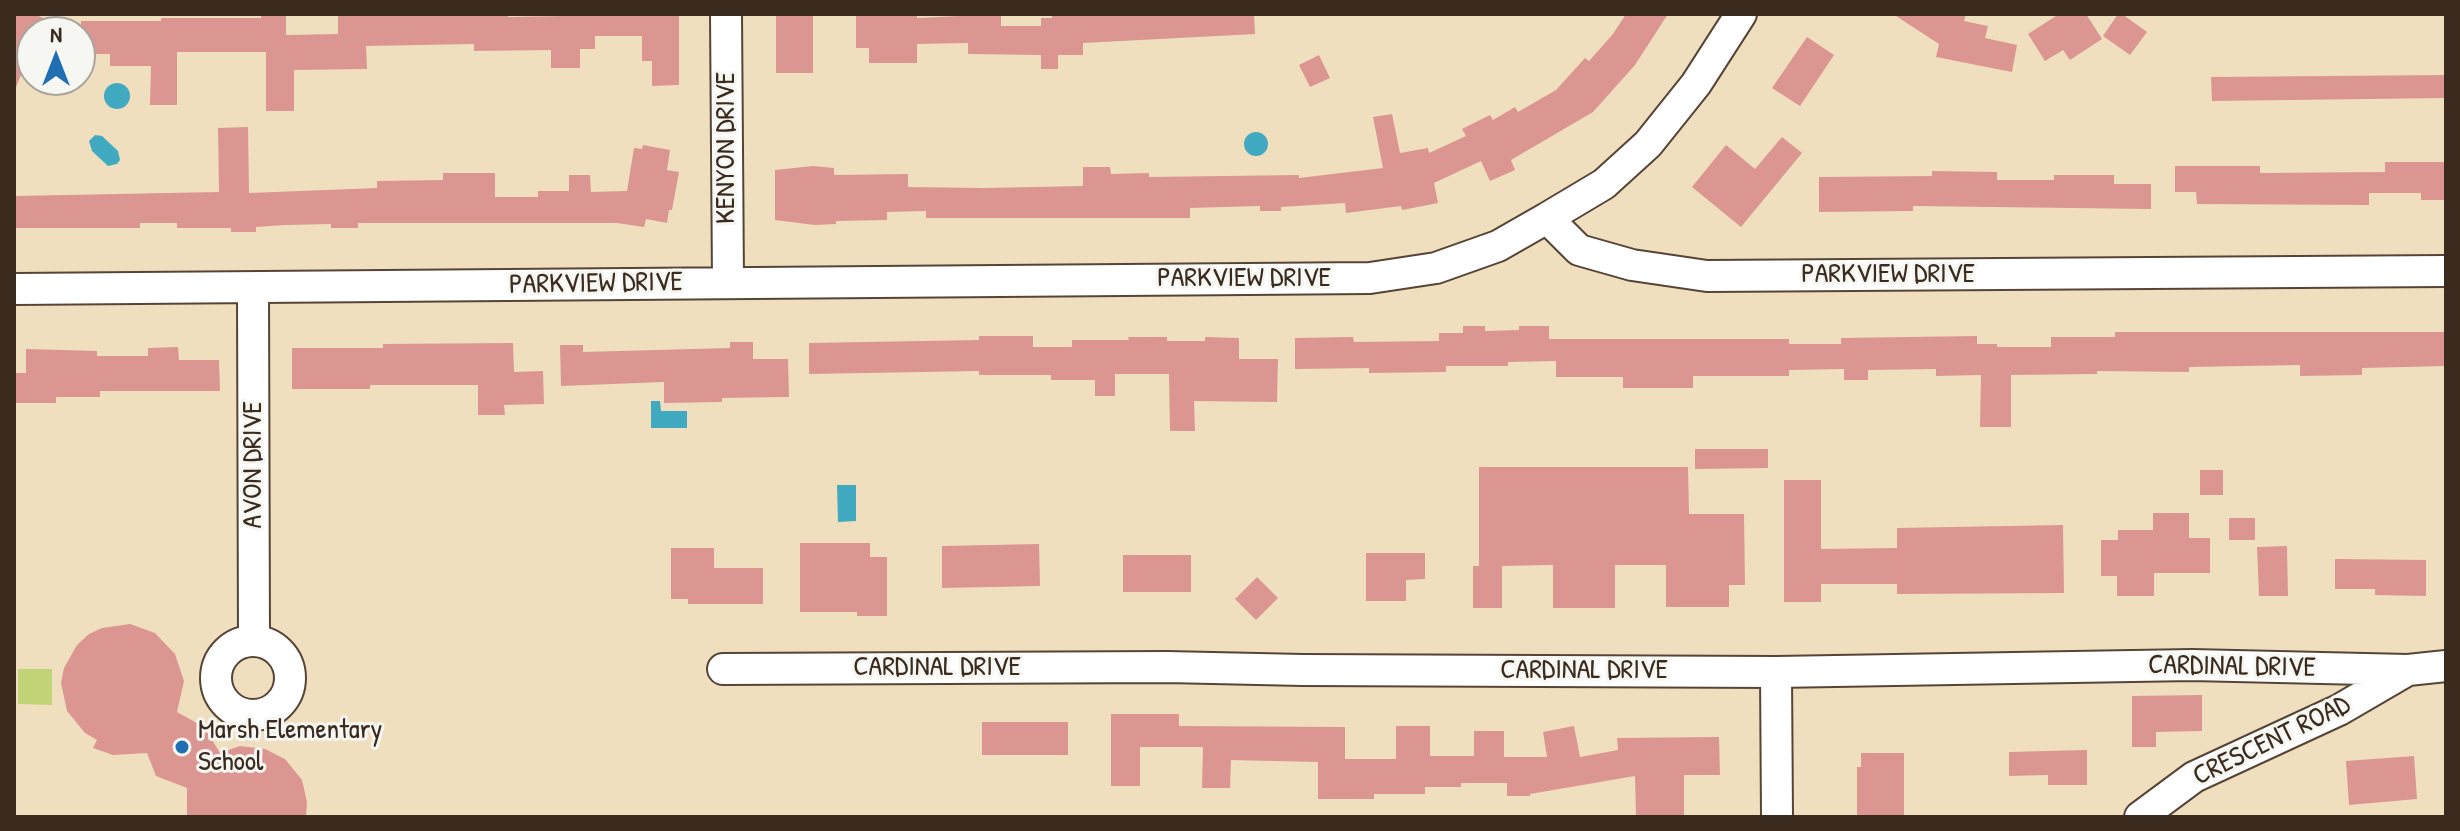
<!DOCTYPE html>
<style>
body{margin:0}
#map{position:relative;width:2460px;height:831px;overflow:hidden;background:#efdfbf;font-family:"Patrick Hand",sans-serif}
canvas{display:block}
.frame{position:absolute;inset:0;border:16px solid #3b2a1e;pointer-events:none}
.north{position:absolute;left:16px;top:16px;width:80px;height:80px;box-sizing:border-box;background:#f6f6f2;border:2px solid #aba49d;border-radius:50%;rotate:0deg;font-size:22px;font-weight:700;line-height:32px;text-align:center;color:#3b2a1e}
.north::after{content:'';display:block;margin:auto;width:28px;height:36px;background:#1f6fb2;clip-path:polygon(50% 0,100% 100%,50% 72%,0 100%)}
</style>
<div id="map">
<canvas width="2460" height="831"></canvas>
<div class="frame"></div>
<div class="north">N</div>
</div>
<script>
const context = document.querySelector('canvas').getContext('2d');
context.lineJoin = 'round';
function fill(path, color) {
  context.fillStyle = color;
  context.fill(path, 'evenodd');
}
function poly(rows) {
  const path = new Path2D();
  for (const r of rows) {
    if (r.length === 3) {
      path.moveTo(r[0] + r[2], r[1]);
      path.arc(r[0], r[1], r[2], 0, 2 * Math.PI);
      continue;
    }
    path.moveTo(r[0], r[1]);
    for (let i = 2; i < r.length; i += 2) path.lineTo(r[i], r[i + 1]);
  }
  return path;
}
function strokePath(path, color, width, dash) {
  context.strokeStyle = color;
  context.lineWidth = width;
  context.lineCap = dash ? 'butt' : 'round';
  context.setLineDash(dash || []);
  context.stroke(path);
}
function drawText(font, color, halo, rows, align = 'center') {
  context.font = font + ' "Patrick Hand",sans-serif';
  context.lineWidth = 6;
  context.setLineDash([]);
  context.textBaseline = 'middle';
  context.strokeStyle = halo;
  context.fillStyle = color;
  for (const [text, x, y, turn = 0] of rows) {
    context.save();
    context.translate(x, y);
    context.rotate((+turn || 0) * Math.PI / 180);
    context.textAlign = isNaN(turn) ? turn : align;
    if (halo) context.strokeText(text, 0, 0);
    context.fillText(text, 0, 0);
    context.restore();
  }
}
const green = poly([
 [18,669,52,669,52,705,18,704]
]);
const water = poly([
 [117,96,13],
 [1256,144,12],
 [95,135,102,136,118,151,120,160,117,164,108,166,92,151,89,141],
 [651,401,660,401,661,411,687,411,687,428,651,428],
 [837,485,856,485,856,521,838,522]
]);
const building = poly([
 [14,14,34,14,43,18,38,32,32,32,32,47,15,90],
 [261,14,286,14,286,35,338,34,338,14,508,14,508,17,562,16,562,14,679,14,679,85,652,86,652,61,642,61,642,36,595,36,595,49,580,49,580,68,551,68,551,50,474,51,474,44,366,46,367,69,294,70,294,111,266,111,266,52,177,52,177,105,150,105,151,66,110,66,110,54,81,54,81,21,161,21,161,18,261,18],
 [776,14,813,14,813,73,776,73],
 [917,14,917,18,1001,14,1001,26,1041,26,1041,18,1052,18,1052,14,1254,14,1255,34,1083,43,1083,55,1058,55,1058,69,1041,69,1041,55,968,54,968,43,917,44,917,63,869,63,869,48,856,48,856,15],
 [1626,14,1668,14,1635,65,1593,112,1511,160,1515,170,1490,181,1481,161,1434,183,1438,203,1402,210,1401,206,1346,213,1345,203,1281,207,1281,211,1260,211,1260,206,1190,208,1190,218,926,218,926,211,887,212,887,220,836,221,836,224,815,225,775,220,775,170,813,166,834,168,834,175,908,174,908,187,984,188,1083,186,1083,167,1110,167,1111,174,1149,173,1149,177,1299,175,1299,178,1383,168,1373,117,1392,114,1400,153,1428,148,1429,153,1466,136,1462,129,1490,115,1493,120,1515,107,1518,112,1556,90,1585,58,1589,61,1613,34],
 [1893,14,1966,14,1964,21,1988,26,1985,38,2017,45,2012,72,1936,57,1939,44],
 [2059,14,2086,14,2102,39,2070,60,2063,50,2045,61,2028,34],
 [2118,14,2122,14,2147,32,2130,55,2103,36],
 [1807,37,1834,55,1800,106,1772,88],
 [1319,55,1330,78,1310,87,1299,65],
 [2446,75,2446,98,2212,101,2211,77],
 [248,127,249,193,377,188,377,181,443,180,443,173,495,173,495,197,538,197,538,191,569,191,569,175,590,175,591,192,627,191,634,148,642,149,643,145,670,150,667,170,679,172,672,210,669,210,667,223,646,219,644,227,617,223,358,223,358,228,331,228,331,224,285,225,256,227,256,232,231,232,231,228,177,228,177,223,140,223,140,228,14,228,14,196,219,192,218,128],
 [1782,137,1802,153,1741,227,1692,187,1726,145,1755,169],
 [2385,162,2446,162,2446,200,2421,200,2421,193,2369,193,2369,205,2197,204,2196,192,2175,192,2175,166,2260,166,2260,173,2385,172],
 [1932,171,1997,172,1997,180,2054,180,2054,175,2114,175,2114,184,2151,184,2151,209,1913,206,1913,211,1819,212,1819,177,1932,176],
 [1463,326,1485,326,1485,331,1519,330,1519,326,1549,326,1549,339,1789,339,1789,344,1841,344,1841,338,1977,336,1977,344,1997,344,1997,347,2051,347,2051,337,2115,337,2115,332,2446,332,2446,366,2362,368,2362,375,2300,376,2300,365,2189,367,2189,372,2097,371,2097,374,2011,375,2011,427,1980,427,1981,375,1936,376,1936,369,1868,370,1868,380,1844,380,1844,369,1789,370,1789,376,1693,376,1693,388,1623,388,1623,377,1556,377,1556,361,1508,362,1508,366,1446,366,1446,372,1369,373,1369,368,1295,369,1295,338,1353,337,1354,342,1439,341,1439,333,1463,333],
 [979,336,1033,336,1033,347,1072,347,1072,340,1129,340,1128,337,1167,337,1167,341,1205,341,1205,337,1239,338,1239,359,1278,359,1277,402,1194,401,1195,431,1170,431,1169,374,1115,374,1115,396,1095,396,1095,380,1051,380,1051,375,979,375,979,371,809,374,809,343,979,340],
 [730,342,753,342,753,359,788,359,789,397,722,398,722,402,664,403,664,382,561,386,560,345,583,345,583,352,730,348],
 [513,343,514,372,543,371,544,404,504,405,505,415,478,415,478,385,370,385,370,389,292,389,292,348,383,348,383,344],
 [178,347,179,360,219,360,220,391,100,391,100,397,56,397,56,403,14,403,14,373,26,373,26,349,97,351,97,356,148,356,148,348],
 [1695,449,1768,449,1768,468,1695,469],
 [1479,467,1688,467,1689,514,1744,514,1745,585,1729,585,1729,607,1666,607,1666,565,1615,565,1615,608,1553,608,1553,565,1502,566,1502,608,1473,608,1473,566,1479,566],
 [2200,470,2223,470,2223,495,2200,495],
 [1784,480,1821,480,1821,549,1897,548,1897,528,2063,525,2064,593,1897,594,1897,584,1821,584,1821,602,1784,602],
 [2153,513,2189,513,2189,538,2210,538,2210,573,2154,573,2154,596,2117,596,2117,576,2101,576,2101,540,2118,540,2118,530,2153,530],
 [2229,518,2255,518,2255,540,2229,540],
 [800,543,870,543,870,557,887,557,887,616,857,616,857,612,800,612],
 [1039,544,1040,586,942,588,942,546],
 [2287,546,2288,596,2259,596,2257,547],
 [671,548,714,548,714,568,763,568,763,604,688,604,688,599,671,599],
 [1366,553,1425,553,1425,579,1406,580,1406,601,1366,601],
 [1123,555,1191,555,1191,592,1123,592],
 [2335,559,2426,560,2426,596,2375,595,2375,589,2335,589],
 [1257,577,1278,598,1256,620,1235,599],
 [130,624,155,633,175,654,184,681,177,712,204,727,220,753,240,746,265,749,285,759,302,780,307,802,306,817,187,817,187,788,156,776,147,753,113,755,93,748,97,740,85,733,67,711,61,683,64,668,77,645,89,634,102,628],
 [2202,695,2202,731,2156,732,2156,747,2132,747,2132,696],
 [1111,714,1179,714,1179,726,1345,727,1345,759,1396,759,1396,726,1430,726,1430,756,1474,756,1474,731,1504,731,1504,757,1547,757,1543,732,1574,726,1580,757,1618,750,1617,738,1719,737,1720,775,1684,775,1684,817,1636,817,1635,776,1530,794,1530,796,1507,796,1507,783,1461,783,1461,787,1425,787,1425,794,1374,794,1374,799,1318,799,1318,762,1231,760,1230,788,1202,788,1203,747,1140,747,1140,786,1111,786],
 [982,722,1068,722,1068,755,982,755],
 [2087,750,2087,785,2048,785,2048,775,2009,776,2009,752],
 [1861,753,1904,753,1904,817,1857,817,1857,767,1861,767],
 [2414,756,2417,799,2349,805,2346,761]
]);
const minor = poly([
 [726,14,728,282],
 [1547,218,1604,184,1648,144,1696,84,1741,14],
 [14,289,1370,278,1436,268,1498,246,1547,218,1579,250,1632,265,1707,276,2446,271],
 [253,289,254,641],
 [253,678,37],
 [723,669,1167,667,1303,670,1776,672,2192,665,2408,670,2446,666],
 [1776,672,1777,817],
 [2140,817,2194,777,2339,710,2406,671]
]);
const markers = [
 [182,747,8,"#1f6fb2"]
];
const streetNames = [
 ["KENYON DRIVE",727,148,-90],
 ["PARKVIEW DRIVE",1888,275],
 ["PARKVIEW DRIVE",1244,279],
 ["PARKVIEW DRIVE",596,284,-1],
 ["AVON DRIVE",254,465,-90],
 ["CARDINAL DRIVE",2232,667,1],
 ["CARDINAL DRIVE",937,668],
 ["CARDINAL DRIVE",1584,671],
 ["CRESCENT ROAD",2272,741,-26]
];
const poiNames = [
 ["Marsh Elementary",198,731],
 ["School",198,763]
];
fill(green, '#c1d477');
fill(water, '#41aac1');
fill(building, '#db9692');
strokePath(minor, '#564536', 34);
strokePath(minor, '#fff', 30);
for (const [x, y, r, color] of markers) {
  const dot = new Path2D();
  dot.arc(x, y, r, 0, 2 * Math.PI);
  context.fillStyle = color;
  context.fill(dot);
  strokePath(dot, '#f6f6f2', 3);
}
drawText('28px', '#3b2a1e', '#f6f6f2', streetNames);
drawText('28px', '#3b2a1e', '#f6f6f2', poiNames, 'left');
</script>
